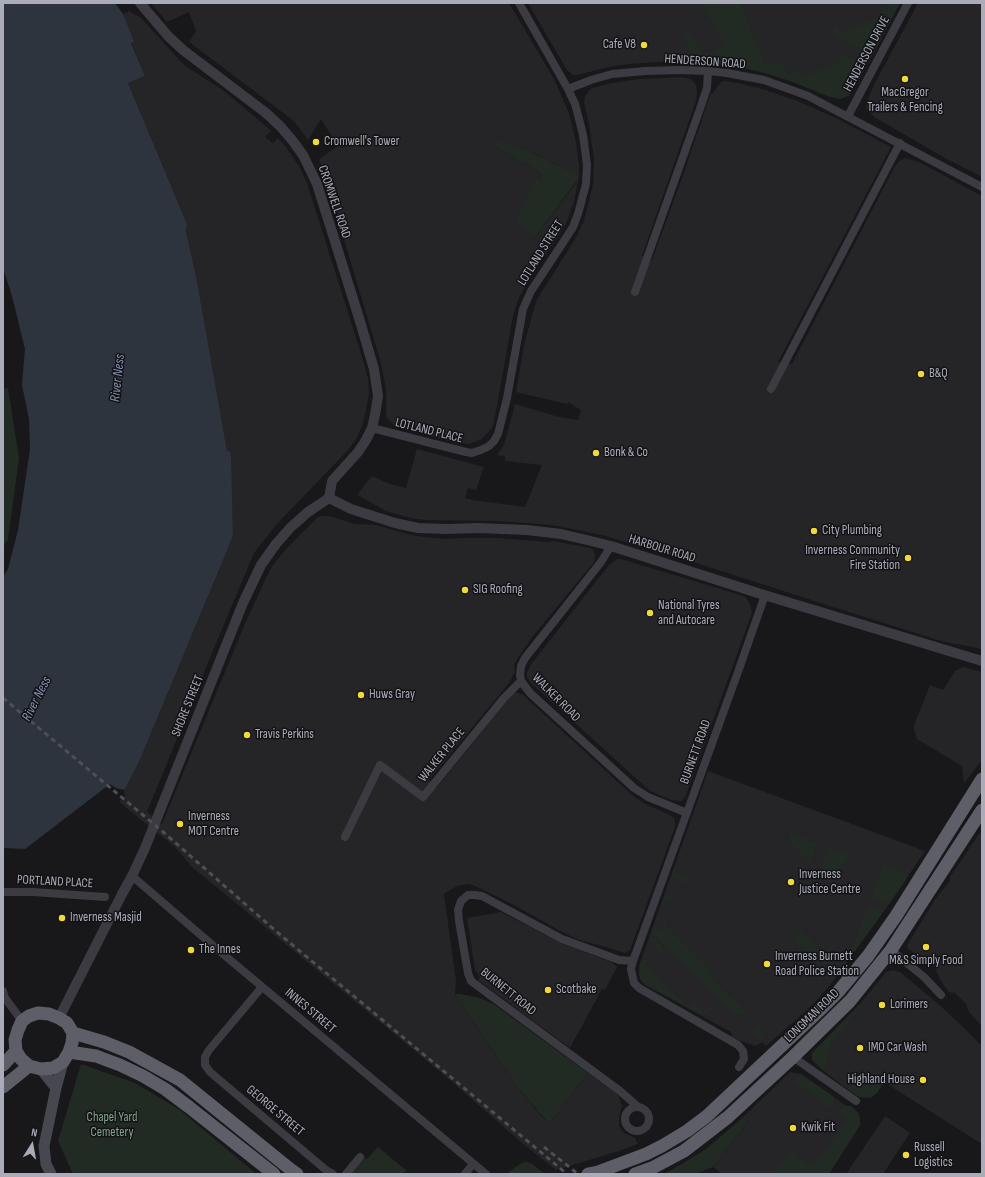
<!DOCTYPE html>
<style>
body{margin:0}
#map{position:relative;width:985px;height:1177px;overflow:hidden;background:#18181a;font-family:"Sofia Sans Condensed",sans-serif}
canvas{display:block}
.frame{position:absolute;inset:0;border:4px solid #aaacba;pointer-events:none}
.north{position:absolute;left:12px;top:1125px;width:40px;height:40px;-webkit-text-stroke:3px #131315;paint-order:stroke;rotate:11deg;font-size:11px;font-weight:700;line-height:16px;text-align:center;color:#aaacba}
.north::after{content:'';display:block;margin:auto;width:14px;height:18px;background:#aaacba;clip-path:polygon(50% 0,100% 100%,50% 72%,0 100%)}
</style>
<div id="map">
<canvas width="985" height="1177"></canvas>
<div class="frame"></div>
<div class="north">N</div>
</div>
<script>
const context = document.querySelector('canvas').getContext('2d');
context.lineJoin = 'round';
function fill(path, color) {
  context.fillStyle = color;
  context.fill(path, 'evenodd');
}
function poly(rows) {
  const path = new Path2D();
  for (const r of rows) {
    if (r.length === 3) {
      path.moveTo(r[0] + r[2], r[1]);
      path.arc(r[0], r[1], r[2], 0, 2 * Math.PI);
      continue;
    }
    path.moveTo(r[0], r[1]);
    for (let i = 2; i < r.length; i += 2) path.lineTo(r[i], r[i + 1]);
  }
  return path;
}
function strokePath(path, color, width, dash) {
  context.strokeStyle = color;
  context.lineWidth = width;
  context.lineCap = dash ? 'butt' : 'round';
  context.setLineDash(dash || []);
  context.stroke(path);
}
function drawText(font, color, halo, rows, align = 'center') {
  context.font = font + ' "Sofia Sans Condensed",sans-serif';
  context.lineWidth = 3;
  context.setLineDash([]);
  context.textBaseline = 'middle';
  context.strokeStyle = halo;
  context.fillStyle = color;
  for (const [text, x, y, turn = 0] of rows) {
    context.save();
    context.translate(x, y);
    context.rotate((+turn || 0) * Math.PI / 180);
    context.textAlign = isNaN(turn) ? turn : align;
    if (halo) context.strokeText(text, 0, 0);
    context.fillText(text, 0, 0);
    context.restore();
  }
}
const built = poly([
 [151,3,509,3,554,79,569,113,576,142,579,165,579,175,521,147,493,146,542,174,540,179,536,177,535,237,577,182,578,182,574,202,566,224,528,281,518,300,513,316,494,422,492,428,482,439,469,444,456,443,395,426,388,419,386,416,386,389,380,360,337,216,332,196,319,159,338,146,321,119,308,140,294,121,189,42,196,31,189,12,167,22],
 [528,3,900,3,875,51,851,93,848,96,840,99,827,96,793,82,765,73,739,67,704,63,658,62,629,64,609,67,577,75,573,75,567,70],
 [918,3,982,3,982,177,945,158,874,117,868,111,866,107,868,99,875,83],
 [129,11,141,18,184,65,224,91,260,121,271,131,265,137,273,143,278,138,286,147,300,168,307,183,359,347,368,378,369,393,366,410,362,426,357,438,349,449,276,525,254,553,214,648,147,812,162,824,244,626,266,578,273,565,286,549,318,517,323,516,330,516,354,524,376,525,411,535,424,537,447,539,461,538,497,538,548,542,553,541,590,548,593,550,595,556,594,562,533,636,519,656,514,665,515,672,509,683,429,780,437,787,514,692,522,694,632,795,645,804,666,813,674,818,675,822,675,827,630,950,625,953,603,946,579,940,562,932,514,905,473,885,468,884,457,886,444,894,456,981,455,994,516,1085,542,1117,549,1124,588,1073,616,1093,619,1097,622,1106,619,1116,619,1126,624,1133,635,1138,638,1144,619,1151,556,1170,522,1143,443,1074,192,867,175,847,119,802,125,795,124,790,139,762,233,536,230,453,227,451,197,281,186,231,187,224,128,83,145,76,131,42,134,41,123,14],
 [663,78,681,77,691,79,696,85,697,93,696,98,697,98,642,256,652,260,681,181,711,93,713,93,715,90,721,82,724,81,738,83,766,90,800,102,838,119,891,147,778,362,792,364,894,168,899,161,905,158,919,162,982,196,982,649,941,641,833,607,684,559,602,535,558,526,540,524,498,521,425,520,411,518,386,511,357,495,372,476,390,484,406,488,417,449,484,467,476,490,468,488,465,498,472,500,525,507,542,465,505,461,505,456,497,455,504,445,515,404,559,417,578,420,581,410,568,402,567,404,516,392,524,345,536,301,577,236,584,220,588,205,593,184,594,159,589,124,584,102,585,96,590,89,606,84,639,79],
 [617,559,621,559,737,594,745,597,749,602,751,607,752,613,686,795,682,801,679,801,671,800,650,791,532,684,527,677,527,672,532,663,609,565],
 [963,667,982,672,982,760,964,783,962,766,917,739,914,730,914,725,923,703,930,685,943,690,955,671],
 [708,771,925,851,889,904,834,980,820,997,807,1010,766,1046,762,1042,755,1046,738,1040,732,1037,731,1032,647,986,642,982,640,977,639,966],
 [982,832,982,1026,969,1012,966,1004,954,992,952,993,948,991,941,981,934,966,908,949,907,945,936,898,950,881,950,877,979,834],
 [501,912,561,943,611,962,617,967,605,990,602,989,570,1048,478,980,480,977,475,970,467,918],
 [893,970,900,972,936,1002,958,1022,982,1046,982,1144,865,1070,861,1071,847,1089,824,1071,812,1060,812,1053,859,1005,886,972],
 [790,1072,801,1074,845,1105,852,1107,858,1113,860,1117,860,1121,857,1130,829,1174,722,1174,713,1167,748,1122,742,1118],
 [885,1116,910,1133,892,1160,883,1174,846,1174]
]);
const green = poly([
 [700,3,740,3,765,65,781,61,787,75,798,70,802,77,840,61,838,54,840,54,845,55,860,65,862,68,862,75,851,93,848,96,840,99,827,96,793,82,765,73,739,67,697,61,690,52,684,37,683,35,685,33,689,34,693,37,703,56,725,45],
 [888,3,900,3,875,51,873,53,869,54,866,53,840,39,834,34,833,30,837,26,840,33,883,15,880,8,888,4],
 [496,141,521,147,579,175,578,182,576,182,535,237,516,222,536,177,540,179,542,174,493,146],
 [8,388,19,458,8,539,3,547,3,389],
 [791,833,817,843,810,863,788,840],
 [829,847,852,855,827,880,820,872],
 [883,865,908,874,906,880,889,904,871,898],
 [672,871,693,879,692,881,689,880,688,883,676,879,673,876],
 [668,894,674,896,666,920,666,923,668,928,710,969,708,971,712,975,710,977,747,1013,736,1016,652,932,654,928,661,930,671,902,663,899,665,896],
 [868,906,884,911,855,951,852,948],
 [800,931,835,966,833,970,793,941],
 [651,935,663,948,660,951,651,942,650,938],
 [644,959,647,961,645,964,688,1008,694,1002,703,1012,710,1006,712,1008,706,1014,702,1015,644,984,640,979,639,972,640,964],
 [455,994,459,994,476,997,487,1001,495,1005,588,1073,549,1124,516,1085],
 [859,1005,863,1007,860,1008,831,1043,825,1071,824,1071,812,1060,812,1053],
 [758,1026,763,1030,764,1033,759,1038,753,1032],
 [81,1064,135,1083,180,1110,254,1172,255,1174,73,1174,58,1141],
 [865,1070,884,1082,877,1093,871,1098,859,1097,847,1089,861,1071],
 [801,1074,833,1096,833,1104,831,1108,793,1081],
 [845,1105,852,1107,858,1113,860,1121,860,1125,829,1174,774,1174,790,1152,813,1167,847,1121,838,1114],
 [742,1118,748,1122,713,1167,699,1172,698,1174,664,1174,685,1162,706,1149],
 [378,1147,407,1171,400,1174,351,1174,363,1158,367,1159],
 [525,1162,531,1163,545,1174,506,1174,521,1163]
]);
const water = poly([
 [3,3,115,3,123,14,134,41,131,43,145,76,128,83,187,224,186,231,197,281,227,451,230,452,231,458,233,536,139,762,126,787,124,790,116,788,110,784,25,849,3,848,3,577,8,569,18,530,30,449,29,419,22,385,25,349,12,296,3,268]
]);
const minor = poly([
 [568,89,591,80,612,74,645,71,679,70,708,71,727,73,764,80,808,96,982,187],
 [848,116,908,3],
 [635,292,701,106,707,88,708,71],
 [771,389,900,143],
 [372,428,466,452,472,453,481,450,489,446,494,441,498,434,507,398,523,309,531,291,564,241,573,227,578,214,586,184,587,165,583,135,579,119,575,104,568,89,519,3],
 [611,546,601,562,525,658,521,666,520,675,521,681,530,693,634,788,648,797,687,813],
 [345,837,380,765,423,797,504,698,521,681],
 [132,876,217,949,486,1174],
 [3,892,33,892,105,897],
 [891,950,924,977,941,995],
 [633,961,619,960,562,939,482,896,475,895,468,895,461,901,458,910,459,921,468,973,471,981,620,1091,637,1106],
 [262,987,209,1050,205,1057,205,1065,210,1072,326,1170,333,1174],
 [3,991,5,998,22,1021],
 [793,1057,856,1101],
 [739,1067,744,1059,743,1051,738,1045,639,988,634,983,631,969,633,961,738,672,765,595],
 [637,1119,12],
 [346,1174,360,1157],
 [465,1174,473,1164]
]);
const tertiary = poly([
 [329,498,351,509,395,523,418,528,446,529,478,528,527,530,561,534,587,540,611,546,761,594,982,661],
 [59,1018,121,896,132,876,145,848,243,603,261,565,276,544,291,527,308,512,329,498,332,481,358,452,366,440,372,428,375,415,378,396,374,369,359,318,317,184,303,155,292,140,280,126,266,113,183,50,168,36,140,3]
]);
const secondary = poly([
 [41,1069,56,1088],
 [51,1174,46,1164,44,1146,56,1088,63,1062]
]);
const trunk = poly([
 [38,1013,49,1014,59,1018,67,1023,73,1033,72,1043,69,1052,63,1062,53,1068,41,1069,29,1066,21,1059,16,1051,15,1040,18,1030,22,1021,29,1016,38,1013],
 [73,1033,104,1042,129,1052,180,1080,290,1169,297,1174],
 [69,1052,96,1056,120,1065,143,1076,165,1089,189,1107,274,1174],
 [3,1065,16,1051],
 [3,1087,29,1066],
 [588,1174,598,1172,646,1154,662,1146,687,1131,707,1116,823,1007,838,992,868,956,896,916,982,779],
 [635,1174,654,1167,684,1151,728,1117,793,1057,850,1001,891,950,982,810]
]);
const rail = poly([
 [3,698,162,831,277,932,567,1174],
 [544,1147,578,1174]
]);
const markers = [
 [644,45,4,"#f1d939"],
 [905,79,4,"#f1d939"],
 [316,142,4,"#f1d939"],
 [921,374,4,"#f1d939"],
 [596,453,4,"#f1d939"],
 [814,531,4,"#f1d939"],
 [908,558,4,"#f1d939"],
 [465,590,4,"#f1d939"],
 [650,613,4,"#f1d939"],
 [361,695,4,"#f1d939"],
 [247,735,4,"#f1d939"],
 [180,824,4,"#f1d939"],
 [791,882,4,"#f1d939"],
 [62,918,4,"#f1d939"],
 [926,947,4,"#f1d939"],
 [191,950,4,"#f1d939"],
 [767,964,4,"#f1d939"],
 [548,990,4,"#f1d939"],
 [882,1005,4,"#f1d939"],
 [860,1048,4,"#f1d939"],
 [923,1080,4,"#f1d939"],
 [793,1128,4,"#f1d939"],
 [906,1155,4,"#f1d939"]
];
const poiNames = [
 ["Cafe V8",636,45,"right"],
 ["MacGregor",905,93,"center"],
 ["Trailers & Fencing",905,108,"center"],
 ["Cromwell's Tower",324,142],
 ["B&Q",929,374],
 ["Bonk & Co",604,453],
 ["City Plumbing",822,531],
 ["Inverness Community",900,551,"right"],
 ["Fire Station",900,566,"right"],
 ["SIG Roofing",473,590],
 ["National Tyres",658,606],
 ["and Autocare",658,621],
 ["Huws Gray",369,695],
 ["Travis Perkins",255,735],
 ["Inverness",188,817],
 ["MOT Centre",188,832],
 ["Inverness",799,875],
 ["Justice Centre",799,890],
 ["Inverness Masjid",70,918],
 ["The Innes",199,950],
 ["Inverness Burnett",775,957],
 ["Road Police Station",775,972],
 ["M&S Simply Food",926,961,"center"],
 ["Scotbake",556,990],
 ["Lorimers",890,1005],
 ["IMO Car Wash",868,1048],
 ["Highland House",915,1080,"right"],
 ["Kwik Fit",801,1128],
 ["Russell",914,1148],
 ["Logistics",914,1163]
];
const streetNames = [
 ["HENDERSON DRIVE",867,54,-62],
 ["HENDERSON ROAD",705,62,4],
 ["CROMWELL ROAD",334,202,71],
 ["LOTLAND STREET",541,253,-58],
 ["LOTLAND PLACE",429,431,14],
 ["HARBOUR ROAD",662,549,17],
 ["WALKER ROAD",556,698,45],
 ["SHORE STREET",188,706,-68],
 ["BURNETT ROAD",696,752,-70],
 ["WALKER PLACE",442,755,-51],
 ["PORTLAND PLACE",55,882,3],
 ["BURNETT ROAD",508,992,39],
 ["INNES STREET",310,1011,40],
 ["LONGMAN ROAD",812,1016,-44],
 ["GEORGE STREET",275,1111,40]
];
const parkNames = [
 ["Chapel Yard",112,1118],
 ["Cemetery",112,1133]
];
const waterNames = [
 ["River Ness",118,378,-84],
 ["River Ness",37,699,-63]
];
fill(built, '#252427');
fill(green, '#222a24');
fill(water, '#2e343e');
strokePath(minor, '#3b3b41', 8);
strokePath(tertiary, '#3b3b41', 10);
strokePath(secondary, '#47474f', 11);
strokePath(trunk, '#5d5e67', 13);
strokePath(rail, '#4e4e56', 3, [5, 4]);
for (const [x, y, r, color] of markers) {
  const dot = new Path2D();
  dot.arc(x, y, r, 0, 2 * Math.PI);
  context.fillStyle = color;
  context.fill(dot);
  strokePath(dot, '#131315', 1.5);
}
drawText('13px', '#aaacba', '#131315', poiNames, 'left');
drawText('13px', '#aaacba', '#131315', streetNames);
drawText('13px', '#82a48b', '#131315', parkNames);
drawText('italic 14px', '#8292b4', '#131315', waterNames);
</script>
